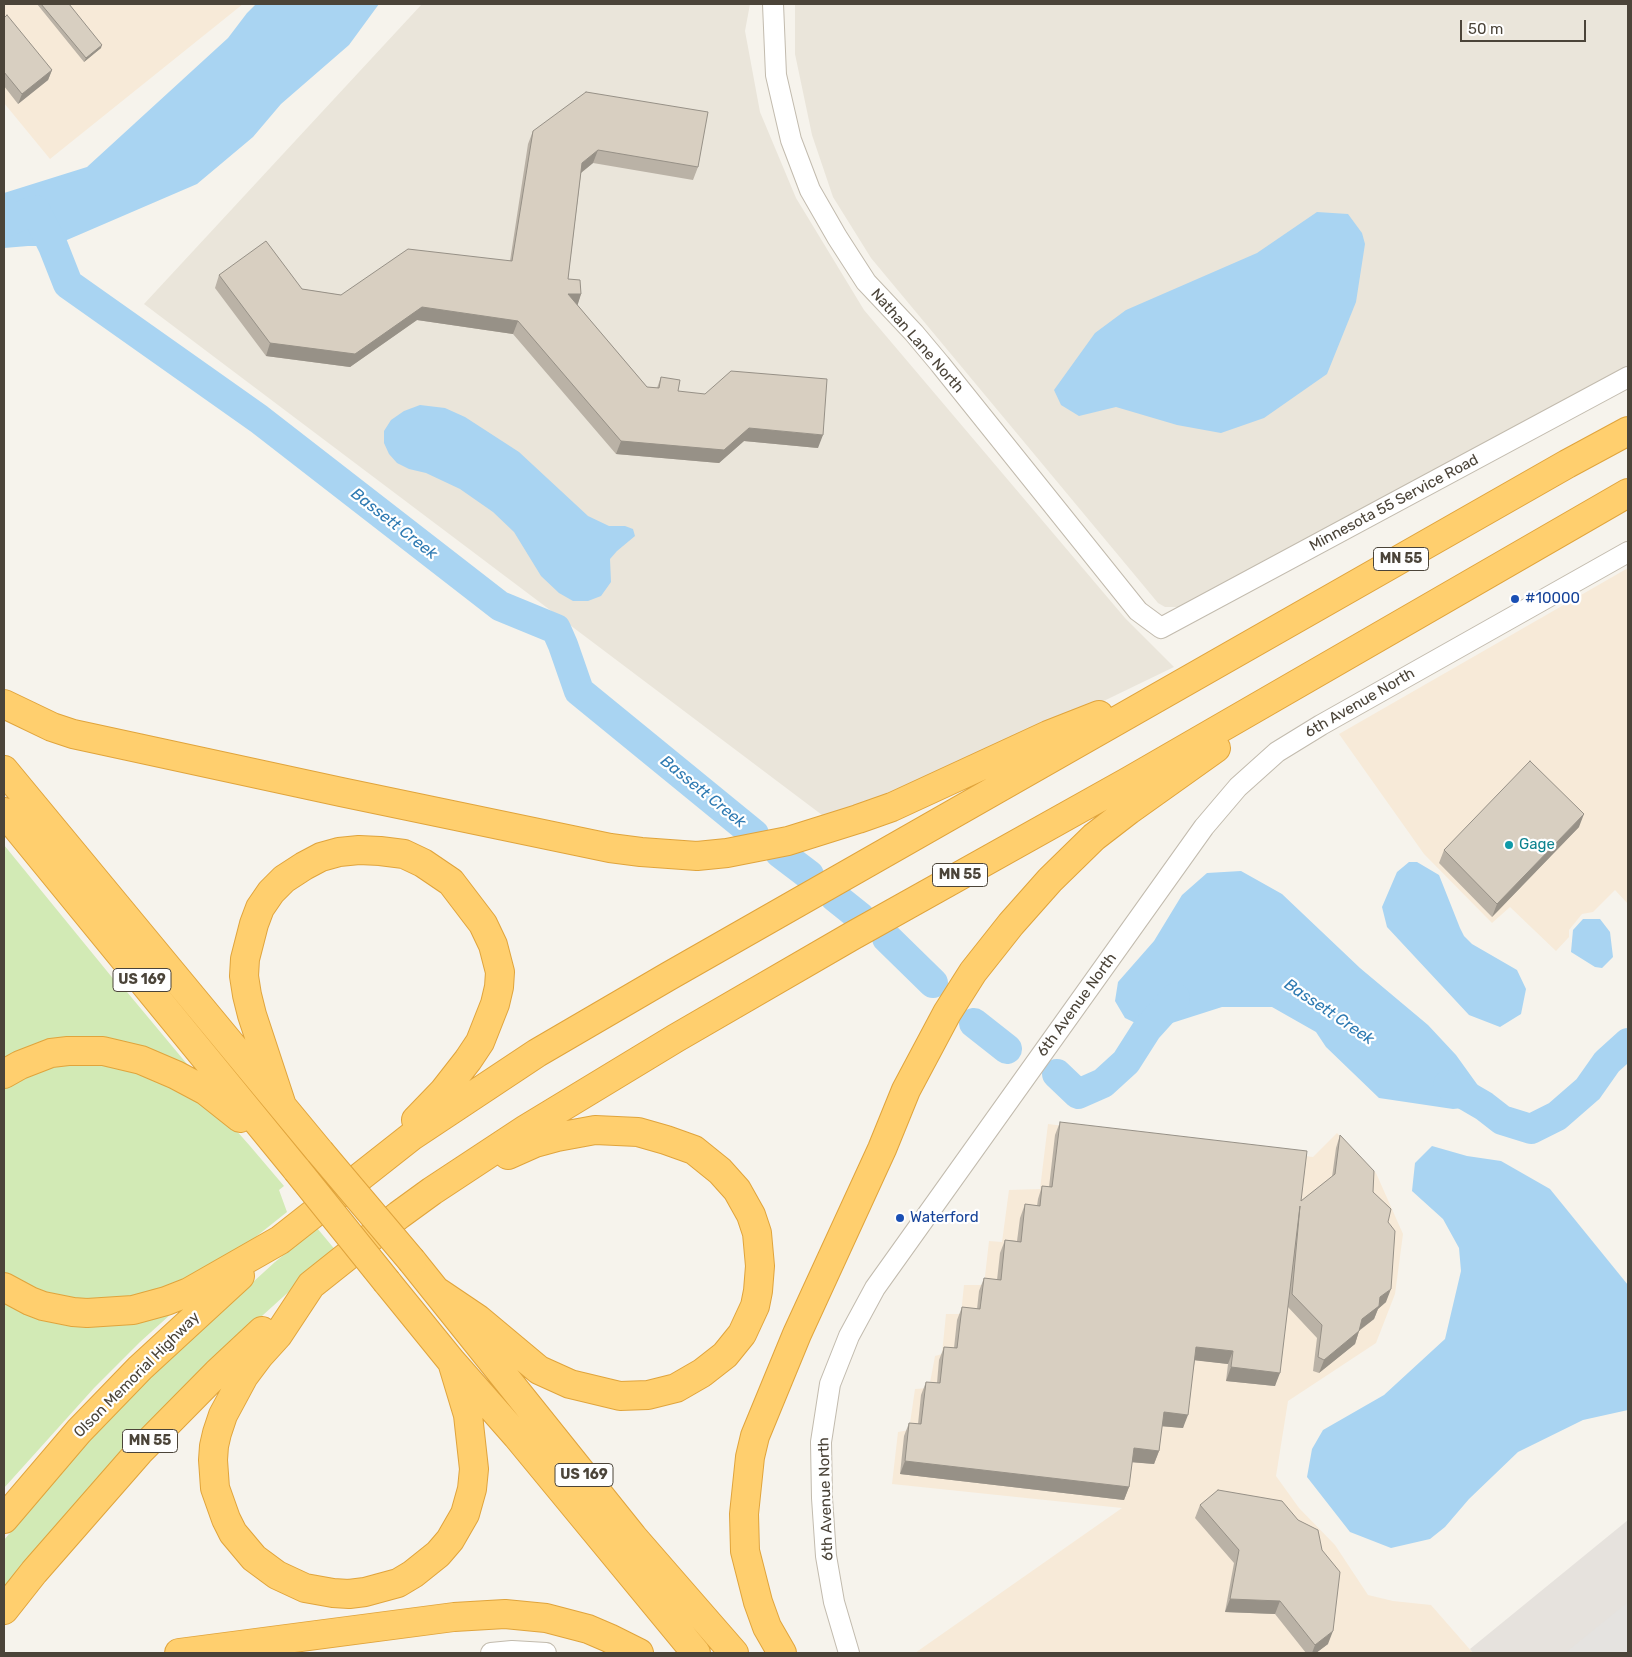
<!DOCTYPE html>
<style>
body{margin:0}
#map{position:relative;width:1632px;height:1657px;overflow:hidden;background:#f6f3ec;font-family:Rubik,sans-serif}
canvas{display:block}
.frame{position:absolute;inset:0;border:5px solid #4b4439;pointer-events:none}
.scale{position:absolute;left:1460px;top:20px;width:126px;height:22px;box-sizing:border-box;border:2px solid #4b4439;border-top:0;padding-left:6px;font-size:15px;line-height:18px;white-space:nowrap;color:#4b4439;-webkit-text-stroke:4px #fff;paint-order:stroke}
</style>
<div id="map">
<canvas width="1632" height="1657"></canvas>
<div class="frame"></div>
<div class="scale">50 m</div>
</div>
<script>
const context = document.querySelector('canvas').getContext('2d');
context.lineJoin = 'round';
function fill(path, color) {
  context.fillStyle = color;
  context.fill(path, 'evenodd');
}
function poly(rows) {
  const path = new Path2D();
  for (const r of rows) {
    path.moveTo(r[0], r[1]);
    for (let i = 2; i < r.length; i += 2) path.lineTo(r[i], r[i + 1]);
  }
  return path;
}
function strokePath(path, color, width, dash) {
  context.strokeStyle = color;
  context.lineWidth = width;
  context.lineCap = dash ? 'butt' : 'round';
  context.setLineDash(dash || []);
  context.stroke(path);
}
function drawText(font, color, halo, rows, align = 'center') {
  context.font = font + ' Rubik,sans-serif';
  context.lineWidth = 4.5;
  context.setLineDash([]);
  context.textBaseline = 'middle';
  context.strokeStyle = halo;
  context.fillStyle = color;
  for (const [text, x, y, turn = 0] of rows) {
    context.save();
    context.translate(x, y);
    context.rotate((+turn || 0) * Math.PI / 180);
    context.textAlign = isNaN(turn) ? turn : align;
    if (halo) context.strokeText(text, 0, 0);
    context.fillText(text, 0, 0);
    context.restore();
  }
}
const residential = poly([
 [422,4,750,4,745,31,760,112,796,198,864,310,1125,618,1174,667,990,756,830,821,144,304],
 [795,4,1628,4,1628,370,1178,607,1165,607,1158,603,871,258,833,197,812,135,795,54]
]);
const commercial = poly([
 [4,4,243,4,50,159,4,103],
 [1628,568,1628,904,1615,890,1593,912,1582,914,1569,930,1569,937,1556,951,1510,907,1492,923,1424,854,1339,734],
 [1048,1124,1313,1157,1337,1133,1376,1173,1403,1234,1395,1294,1376,1343,1288,1401,1276,1476,1299,1508,1335,1545,1368,1595,1393,1601,1431,1605,1473,1653,915,1653,1122,1508,892,1484,898,1432,909,1430,915,1389,929,1388,935,1356,942,1354,946,1314,961,1314,964,1285,984,1285,989,1241,1002,1242,1009,1190,1040,1189]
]);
const industrial = poly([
 [1628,1520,1628,1653,1473,1653,1470,1649]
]);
const green = poly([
 [4,845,124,992,127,992,197,1076,173,1066,4,1063],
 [73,1059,165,1077,235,1129,250,1146,284,1186,279,1190,287,1212,243,1247,175,1289,78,1305,4,1278,4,1084],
 [317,1228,337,1252,294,1287,252,1325,4,1589,4,1540,40,1497,96,1433,163,1364,275,1262],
 [4,1299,171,1314,140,1342,94,1388,4,1488]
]);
const parking = poly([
 [1628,1602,1628,1653,1565,1653]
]);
const water = poly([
 [256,4,379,4,349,45,281,104,253,137,197,184,53,246,28,246,4,248,4,193,87,167,228,38,247,13],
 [1317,212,1348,214,1362,233,1365,244,1356,302,1327,374,1264,418,1221,433,1177,425,1116,407,1079,416,1061,405,1054,390,1095,333,1126,310,1257,253],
 [420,405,445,408,465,417,519,452,588,516,609,526,625,526,633,529,635,536,617,551,610,559,611,582,601,596,588,601,573,601,559,593,541,576,514,532,493,512,460,489,426,473,409,469,397,463,389,454,384,443,384,431,391,420,404,411],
 [1409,862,1417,862,1439,875,1460,928,1464,936,1472,944,1517,970,1526,989,1521,1014,1500,1027,1469,1015,1387,927,1382,907,1397,872],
 [1241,871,1282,894,1360,968,1428,1025,1456,1055,1492,1105,1453,1109,1379,1098,1326,1047,1316,1032,1272,1007,1222,1007,1150,1030,1125,1018,1115,1001,1118,982,1154,941,1182,895,1207,873],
 [1583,919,1600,919,1610,932,1613,957,1602,968,1595,967,1571,952,1573,930],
 [1432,1146,1467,1156,1501,1161,1550,1189,1628,1285,1628,1410,1583,1420,1518,1452,1469,1499,1445,1527,1430,1539,1391,1548,1350,1532,1307,1477,1312,1449,1323,1430,1384,1395,1445,1339,1461,1271,1459,1248,1443,1219,1412,1191,1415,1163]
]);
const river = poly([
 [4,223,35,210,53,246,68,284,259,419,500,606,556,629,563,645,579,691,754,834],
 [780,853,809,875],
 [835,897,860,917],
 [887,938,933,983],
 [974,1023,1007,1049],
 [1057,1074,1078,1094,1103,1083,1126,1062,1147,1029,1175,998],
 [1448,1085,1484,1106,1502,1120,1531,1129,1557,1116,1588,1089,1607,1062,1628,1043]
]);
const minor = poly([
 [773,4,776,75,791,140,810,190,837,237,866,282,914,333,940,364,1138,611,1161,628,1628,377],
 [491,1653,512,1651,546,1653],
 [849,1653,834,1602,826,1556,822,1498,821,1442,830,1384,849,1336,875,1288,1204,827,1238,787,1277,752,1321,725,1628,552]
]);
const highway = poly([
 [4,704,52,727,73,734,341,792,610,848,641,852,697,856,727,853,788,841,858,819,892,807,1048,735,1099,715],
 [4,770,320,1152],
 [4,812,297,1170],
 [4,1074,20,1065,51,1053,68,1051,103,1051,141,1060,176,1075,206,1091,240,1118],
 [282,1106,252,1015,247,995,244,976,245,959,254,924,260,908,271,892,284,879,304,866,321,857,339,852,359,850,380,851,404,854,423,863,451,882,483,924,493,945,500,972,499,987,495,1004,480,1042,468,1060,443,1092,416,1120],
 [412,1261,633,1537,734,1653],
 [387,1282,452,1362,517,1436,696,1653],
 [4,1287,30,1301,43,1306,73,1312,87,1313,133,1310,166,1301,189,1292,280,1240,412,1136,537,1053,669,976,1567,464,1628,431],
 [438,1292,478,1319,539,1370,570,1384,620,1396,648,1395,676,1388,702,1373,725,1355,742,1334,755,1306,758,1291,760,1266,757,1233,751,1215,737,1190,720,1171,694,1150,666,1140,638,1132,595,1130,557,1137,535,1143,508,1155],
 [452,1362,468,1415,474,1469,472,1489,465,1514,450,1540,438,1554,413,1574,398,1583,365,1592,349,1594,333,1593,305,1588,277,1575,254,1558,233,1533,226,1519,215,1488,213,1460,214,1446,217,1433,223,1415,244,1376,259,1356,278,1335,311,1285,399,1215,432,1191,526,1129,676,1038,852,936,1129,781,1628,493],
 [4,1519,79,1431,140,1368,240,1276],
 [4,1610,34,1572,139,1452,217,1373,262,1331],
 [179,1653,454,1617,505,1614,546,1618,588,1629,609,1638,639,1653],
 [782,1653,767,1627,758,1602,745,1551,744,1514,750,1457,755,1436,797,1334,882,1149,906,1090,947,1013,973,972,1011,924,1050,880,1094,837,1129,810,1216,748]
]);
const highwayBridge = poly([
 [320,1152,412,1261],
 [297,1170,387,1282]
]);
const wall = poly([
 [37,4,69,4,101,48,84,62],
 [4,18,52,70,48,80,18,104,4,86],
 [533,131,698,167,693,180,593,163,581,173,568,279,581,294,577,305,647,387,657,388,661,377,678,391,818,448,744,441,719,463,616,454,513,334,417,320,350,367,266,356,215,288,219,275,302,289,341,295,510,261,528,144],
 [1579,827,1492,917,1439,863,1444,850],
 [1060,1122,1301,1201,1332,1177,1336,1148,1340,1135,1373,1192,1388,1222,1386,1302,1378,1309,1374,1319,1359,1331,1355,1344,1319,1373,1313,1371,1317,1338,1288,1307,1275,1386,1226,1381,1228,1364,1195,1360,1183,1428,1162,1426,1159,1451,1154,1464,1132,1462,1129,1487,1124,1500,900,1474,904,1436,909,1423,918,1424,921,1395,926,1382,937,1383,939,1360,944,1347,954,1348,957,1320,962,1307,977,1309,979,1291,984,1278,997,1280,1000,1253,1005,1240,1017,1241,1020,1218,1025,1204,1037,1206,1038,1199,1042,1186,1049,1187,1055,1135],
 [1200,1505,1328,1644,1316,1653,1306,1653,1275,1614,1225,1612,1234,1563,1195,1518]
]);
const shadedWall = poly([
 [102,45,101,48,84,62,86,58],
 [52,70,48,80,18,104,22,94],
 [598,150,593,163,577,176,582,163],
 [568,294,581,294,577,307],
 [422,307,518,321,513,334,417,320,350,367,266,356,270,343],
 [749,428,823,435,818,448,744,441,719,463,616,454,621,441],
 [1584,814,1579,827,1492,917,1497,904],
 [1391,1289,1386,1302,1378,1309,1374,1319,1357,1332,1362,1319,1380,1297],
 [1359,1331,1355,1344,1319,1373,1324,1360],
 [1196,1347,1233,1351,1228,1364,1192,1360],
 [1231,1367,1280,1373,1275,1386,1226,1381],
 [1164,1412,1188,1415,1183,1428,1159,1426],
 [1134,1448,1159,1451,1154,1464,1129,1462],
 [905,1461,1129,1487,1124,1500,900,1474],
 [1230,1599,1280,1601,1275,1614,1225,1612],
 [1333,1631,1328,1644,1316,1653,1312,1653,1315,1645]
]);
const building = poly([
 [41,4,69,4,102,45,86,58,41,4],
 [7,15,52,70,22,94,4,72,4,18,7,15],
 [586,92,708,112,698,167,598,150,582,163,568,279,580,280,581,294,568,294,647,387,659,388,661,377,680,380,678,391,705,394,731,371,827,379,823,435,749,428,724,450,621,441,518,321,422,307,355,354,270,343,219,275,266,241,302,289,341,295,408,249,512,261,533,131,586,92],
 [1530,761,1584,814,1497,904,1444,850,1530,761],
 [1060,1122,1307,1151,1301,1201,1335,1174,1340,1135,1374,1171,1373,1192,1391,1209,1388,1222,1395,1231,1391,1289,1380,1297,1379,1306,1362,1319,1359,1331,1324,1360,1318,1357,1322,1325,1292,1294,1300,1206,1280,1373,1231,1367,1233,1351,1196,1347,1188,1415,1164,1412,1159,1451,1134,1448,1129,1487,905,1461,909,1423,921,1424,926,1382,940,1383,944,1347,957,1348,962,1307,980,1309,984,1278,1001,1280,1005,1240,1021,1242,1025,1204,1040,1206,1042,1186,1052,1187,1060,1122],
 [1218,1490,1282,1501,1298,1520,1318,1530,1322,1550,1340,1572,1333,1631,1315,1645,1280,1601,1230,1599,1239,1550,1200,1505,1218,1490]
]);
const markers = [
 [1515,599,5,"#1a4fb4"],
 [1509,845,5,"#0f9aa8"],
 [900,1218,5,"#1a4fb4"]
];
const shields = [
 [1401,559,55],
 [960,875,55],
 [142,980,58],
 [150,1441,55],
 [584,1475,58]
];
const shieldNames = [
 ["MN 55",1401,559],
 ["MN 55",960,875],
 ["US 169",142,980],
 ["MN 55",150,1441],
 ["US 169",584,1475]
];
const streetNames = [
 ["Nathan Lane North",917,341,49],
 ["Minnesota 55 Service Road",1394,503,-28],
 ["6th Avenue North",1360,703,-30],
 ["6th Avenue North",1077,1005,-54],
 ["Olson Memorial Highway",137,1375,-45],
 ["6th Avenue North",826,1499,-92]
];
const transitNames = [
 ["#10000",1525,599],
 ["Waterford",910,1218]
];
const cultureNames = [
 ["Gage",1519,845]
];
const waterNames = [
 ["Bassett Creek",394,524,38],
 ["Bassett Creek",703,792,39],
 ["Bassett Creek",1329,1012,34]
];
fill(residential, '#eae5da');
fill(commercial, '#f7ead8');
fill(industrial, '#e6e2dd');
fill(green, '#d2eab5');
fill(parking, '#e5e3e0');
fill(water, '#a9d4f2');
strokePath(river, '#a9d4f2', 30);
strokePath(minor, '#c2bbae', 22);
strokePath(highway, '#e0a43c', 30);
strokePath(minor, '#fff', 20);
strokePath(highway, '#ffcf6e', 28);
strokePath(highwayBridge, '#e0a43c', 30, []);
strokePath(highwayBridge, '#ffcf6e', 28);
fill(wall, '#bab2a6');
fill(shadedWall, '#979187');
fill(building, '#d8cfc1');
strokePath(building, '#979187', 1);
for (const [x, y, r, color] of markers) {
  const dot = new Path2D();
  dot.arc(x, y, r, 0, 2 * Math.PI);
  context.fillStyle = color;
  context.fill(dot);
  strokePath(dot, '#fff', 2);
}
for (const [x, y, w] of shields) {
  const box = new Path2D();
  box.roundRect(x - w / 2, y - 11.5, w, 23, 4);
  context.fillStyle = '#fff';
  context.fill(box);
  strokePath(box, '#4b4439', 1);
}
drawText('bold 14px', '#4b4439', null, shieldNames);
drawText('15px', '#4b4439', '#fff', streetNames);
drawText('15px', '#164399', '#fff', transitNames, 'left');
drawText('15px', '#0d838f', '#fff', cultureNames, 'left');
drawText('italic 16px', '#2e7ab2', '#fff', waterNames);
</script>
